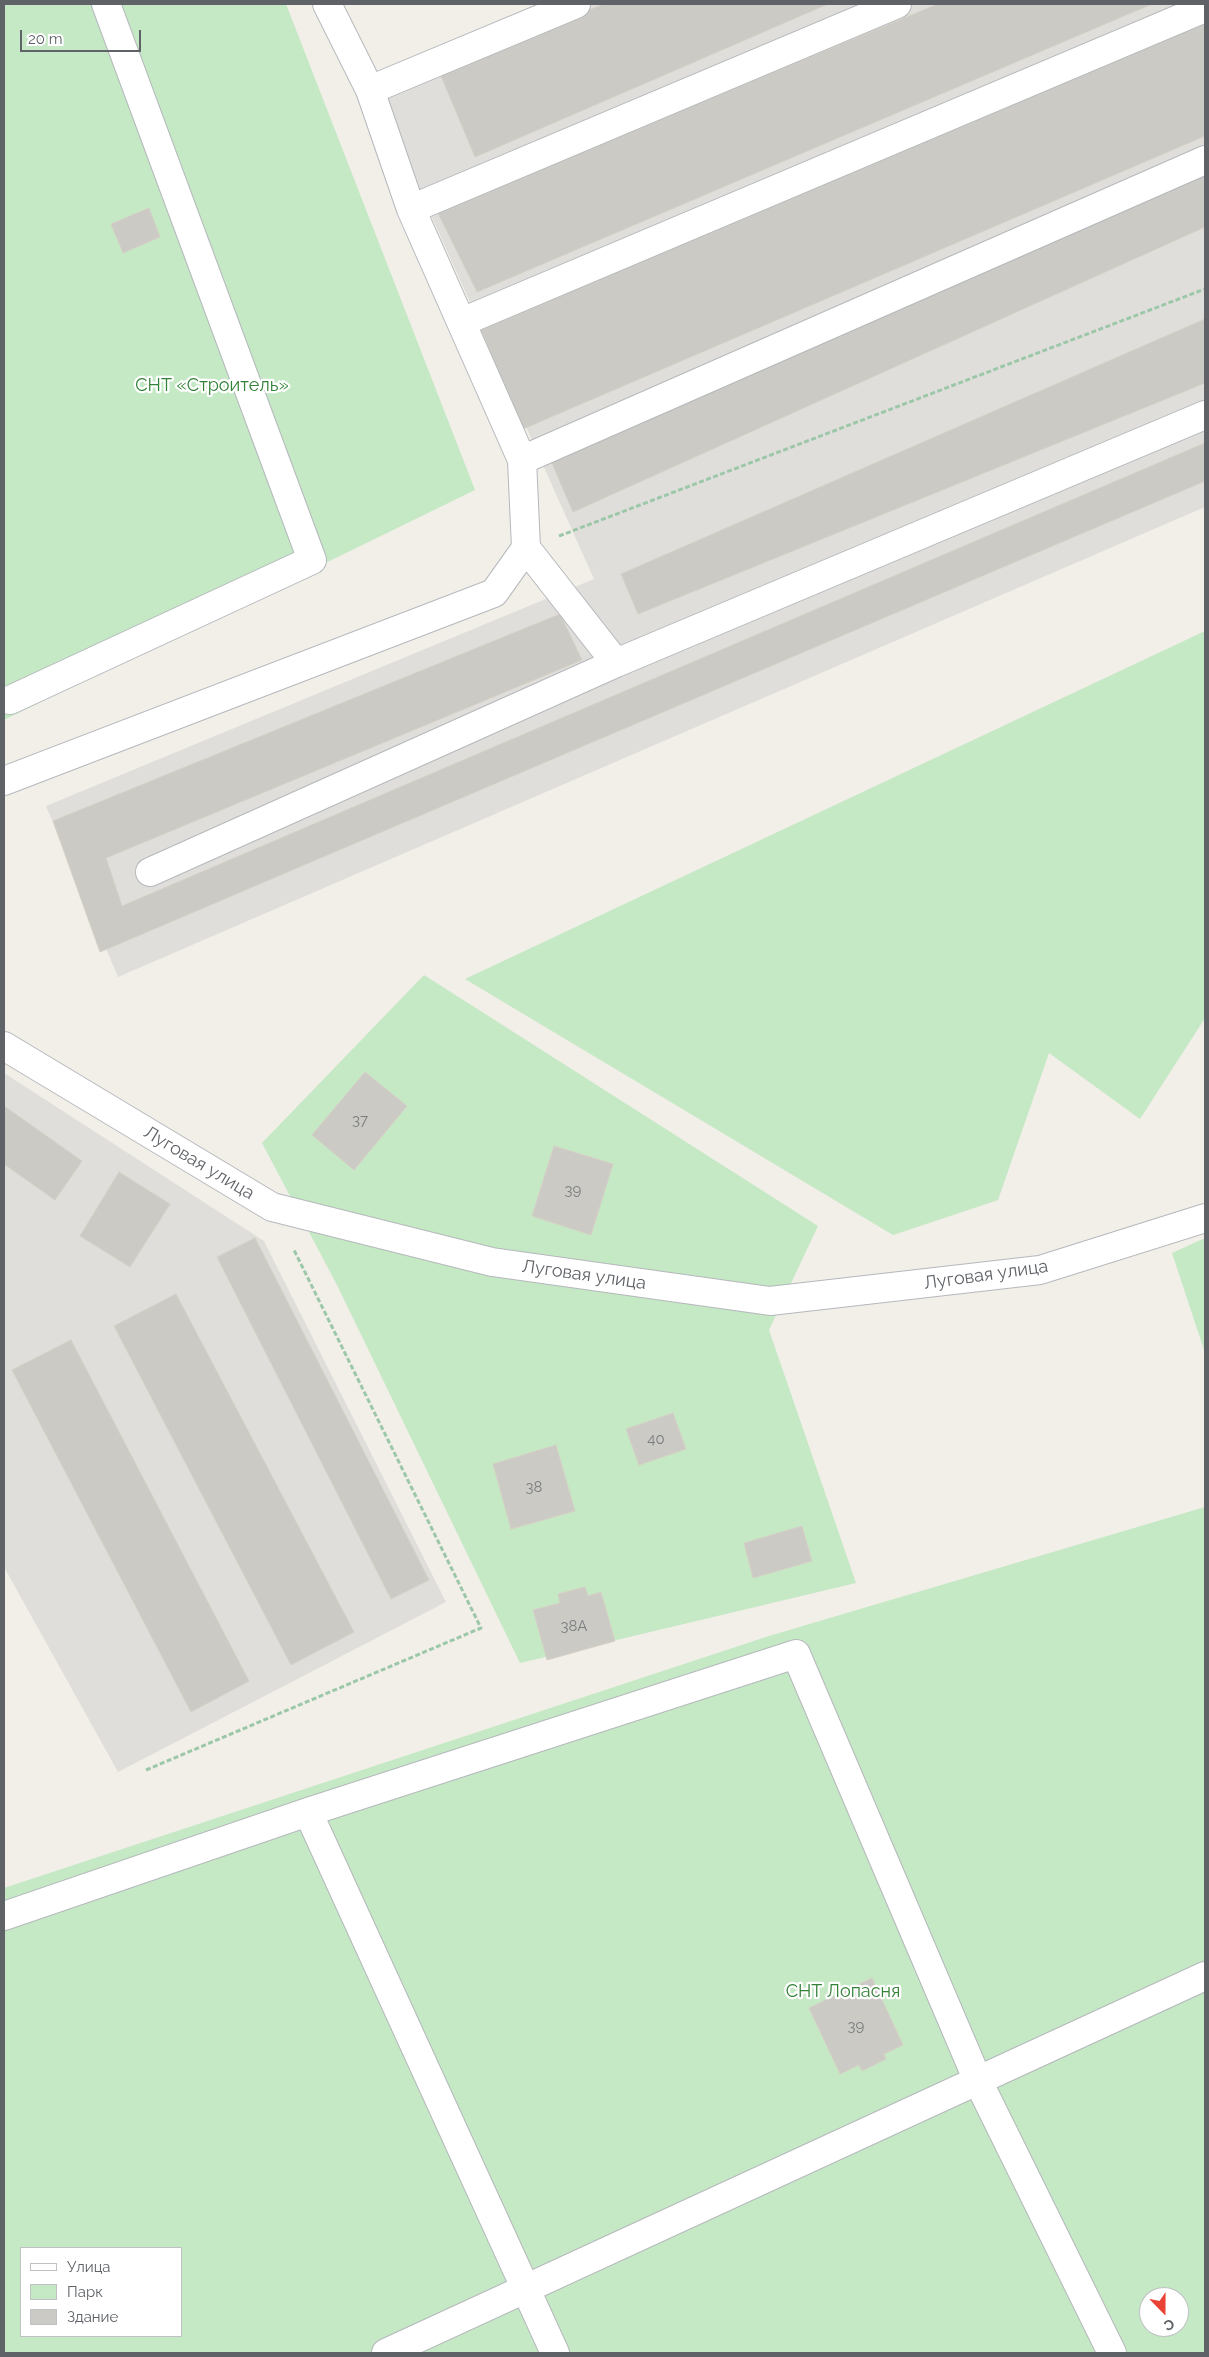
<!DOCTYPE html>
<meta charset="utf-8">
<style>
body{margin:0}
#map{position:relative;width:1209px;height:2357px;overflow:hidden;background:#f1efe8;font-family:Raleway,sans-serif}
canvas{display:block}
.frame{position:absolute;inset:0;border:5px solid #5f6368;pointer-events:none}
.legend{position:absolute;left:20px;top:2247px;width:162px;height:90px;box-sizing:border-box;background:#fff;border:1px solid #bfc1c3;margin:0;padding:6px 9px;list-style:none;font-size:15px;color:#5f6368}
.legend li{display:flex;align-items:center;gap:10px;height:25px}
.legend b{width:25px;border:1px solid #bfc1c3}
.north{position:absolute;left:1139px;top:2287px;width:50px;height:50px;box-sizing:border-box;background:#fff;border:1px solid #bfc1c3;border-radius:50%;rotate:158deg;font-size:14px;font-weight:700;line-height:20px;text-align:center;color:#5f6368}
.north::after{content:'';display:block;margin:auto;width:18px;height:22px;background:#ea4335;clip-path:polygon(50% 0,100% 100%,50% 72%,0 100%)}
.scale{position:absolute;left:20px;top:30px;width:121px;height:22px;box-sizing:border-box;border:2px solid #5f6368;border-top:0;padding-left:6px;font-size:15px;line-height:18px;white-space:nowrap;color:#5f6368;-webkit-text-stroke:4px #fff;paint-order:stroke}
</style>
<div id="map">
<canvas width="1209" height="2357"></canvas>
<div class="frame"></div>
<ul class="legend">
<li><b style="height:6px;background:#fff"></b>Улица</li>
<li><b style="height:14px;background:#c5e8c5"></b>Парк</li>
<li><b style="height:14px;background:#cccac5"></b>Здание</li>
</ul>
<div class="north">С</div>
<div class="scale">20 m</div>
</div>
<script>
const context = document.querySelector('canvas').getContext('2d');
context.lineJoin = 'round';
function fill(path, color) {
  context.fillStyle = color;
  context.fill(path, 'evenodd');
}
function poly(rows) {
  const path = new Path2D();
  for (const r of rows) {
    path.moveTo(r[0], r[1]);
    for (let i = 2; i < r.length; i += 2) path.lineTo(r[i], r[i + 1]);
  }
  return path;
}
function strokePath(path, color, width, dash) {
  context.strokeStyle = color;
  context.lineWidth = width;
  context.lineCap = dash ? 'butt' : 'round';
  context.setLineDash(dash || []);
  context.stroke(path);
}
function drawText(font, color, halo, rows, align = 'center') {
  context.font = font + ' Raleway,sans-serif';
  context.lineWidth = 4.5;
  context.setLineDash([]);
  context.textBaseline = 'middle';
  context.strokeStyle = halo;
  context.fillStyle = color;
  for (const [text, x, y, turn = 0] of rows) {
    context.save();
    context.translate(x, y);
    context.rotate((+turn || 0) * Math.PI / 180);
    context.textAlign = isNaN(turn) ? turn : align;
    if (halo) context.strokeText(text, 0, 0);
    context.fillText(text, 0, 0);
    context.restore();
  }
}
const industrial = poly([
 [552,4,1205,4,1205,507,118,977,46,806,594,579,370,79],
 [4,1073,264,1241,446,1602,118,1772,4,1567]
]);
const green = poly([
 [4,4,286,4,475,490,4,720],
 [1205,631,1205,1018,1140,1119,1049,1053,998,1200,893,1235,465,979],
 [424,975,818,1226,769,1330,856,1583,520,1663,337,1285,262,1143],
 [1205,1238,1205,1353,1172,1253],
 [1205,1507,1205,2353,4,2353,4,1888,769,1636],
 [21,2248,181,2248,181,2336,21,2336],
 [1149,2297,1179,2297,1179,2327,1149,2327]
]);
const building = poly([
 [604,4,828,4,475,157,439,71,604,4],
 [938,4,1152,4,477,292,437,211,938,4],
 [1205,19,1205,136,523,429,481,330,1205,19],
 [1205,171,1205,227,573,512,551,461,1205,171],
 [149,208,160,237,123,253,111,224,149,208],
 [1205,319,1205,383,638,614,621,574,1205,319],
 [1205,443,1205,481,100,952,53,821,560,614,582,660,106,858,122,906,1205,443],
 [365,1072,407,1106,354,1170,312,1135,365,1072],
 [4,1106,82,1161,55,1200,4,1164,4,1106],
 [554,1146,613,1164,591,1235,532,1216,554,1146],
 [119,1172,170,1204,130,1267,80,1236,119,1172],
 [255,1238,429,1580,391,1599,217,1257,255,1238],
 [176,1294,354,1632,291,1665,114,1326,176,1294],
 [71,1340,249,1681,191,1712,12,1370,71,1340],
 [673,1413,686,1449,639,1465,626,1429,673,1413],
 [556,1445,575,1511,511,1529,493,1464,556,1445],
 [802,1526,812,1561,753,1578,744,1543,802,1526],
 [585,1587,588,1596,601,1592,615,1641,547,1660,533,1610,560,1603,558,1594,585,1587],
 [872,1978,903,2045,884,2054,886,2059,862,2071,859,2065,840,2074,809,2008,872,1978]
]);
const path = poly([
 [559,536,1205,289],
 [146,1770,481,1628,294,1250]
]);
const minor = poly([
 [370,90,576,4],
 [411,209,897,4],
 [462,322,1205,8],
 [522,460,1205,160],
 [526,548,616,663,1205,415],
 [10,700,312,560,106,4],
 [4,781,494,593,526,548,522,460,411,209,370,90,327,4],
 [150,872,616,663],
 [4,1046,272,1207,492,1262,770,1301,1040,1270,1205,1218],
 [308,1812,555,2353],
 [4,1916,308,1812,796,1654,978,2081,1112,2353],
 [386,2353,1205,1976]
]);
const numberNames = [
 ["37",360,1120],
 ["39",573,1190],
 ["40",656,1439],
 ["38",534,1487],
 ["38А",574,1626],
 ["39",856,2026]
];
const parkNames = [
 ["СНТ «Строитель»",212,386],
 ["СНТ Лопасня",843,1992]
];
const streetNames = [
 ["Луговая улица",199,1163,31],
 ["Луговая улица",584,1275,8],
 ["Луговая улица",986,1275,-8]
];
fill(industrial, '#e0deda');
fill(green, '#c5e8c5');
fill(building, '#cccac5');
strokePath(building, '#d6d1c6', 1);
strokePath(minor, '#b5b8bc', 30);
strokePath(path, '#9cc7a9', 3, [5, 2.5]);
strokePath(minor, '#fff', 28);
drawText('15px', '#7a7d7f', null, numberNames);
drawText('18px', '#348238', '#fff', parkNames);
drawText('18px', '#5f6368', '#fff', streetNames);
</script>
